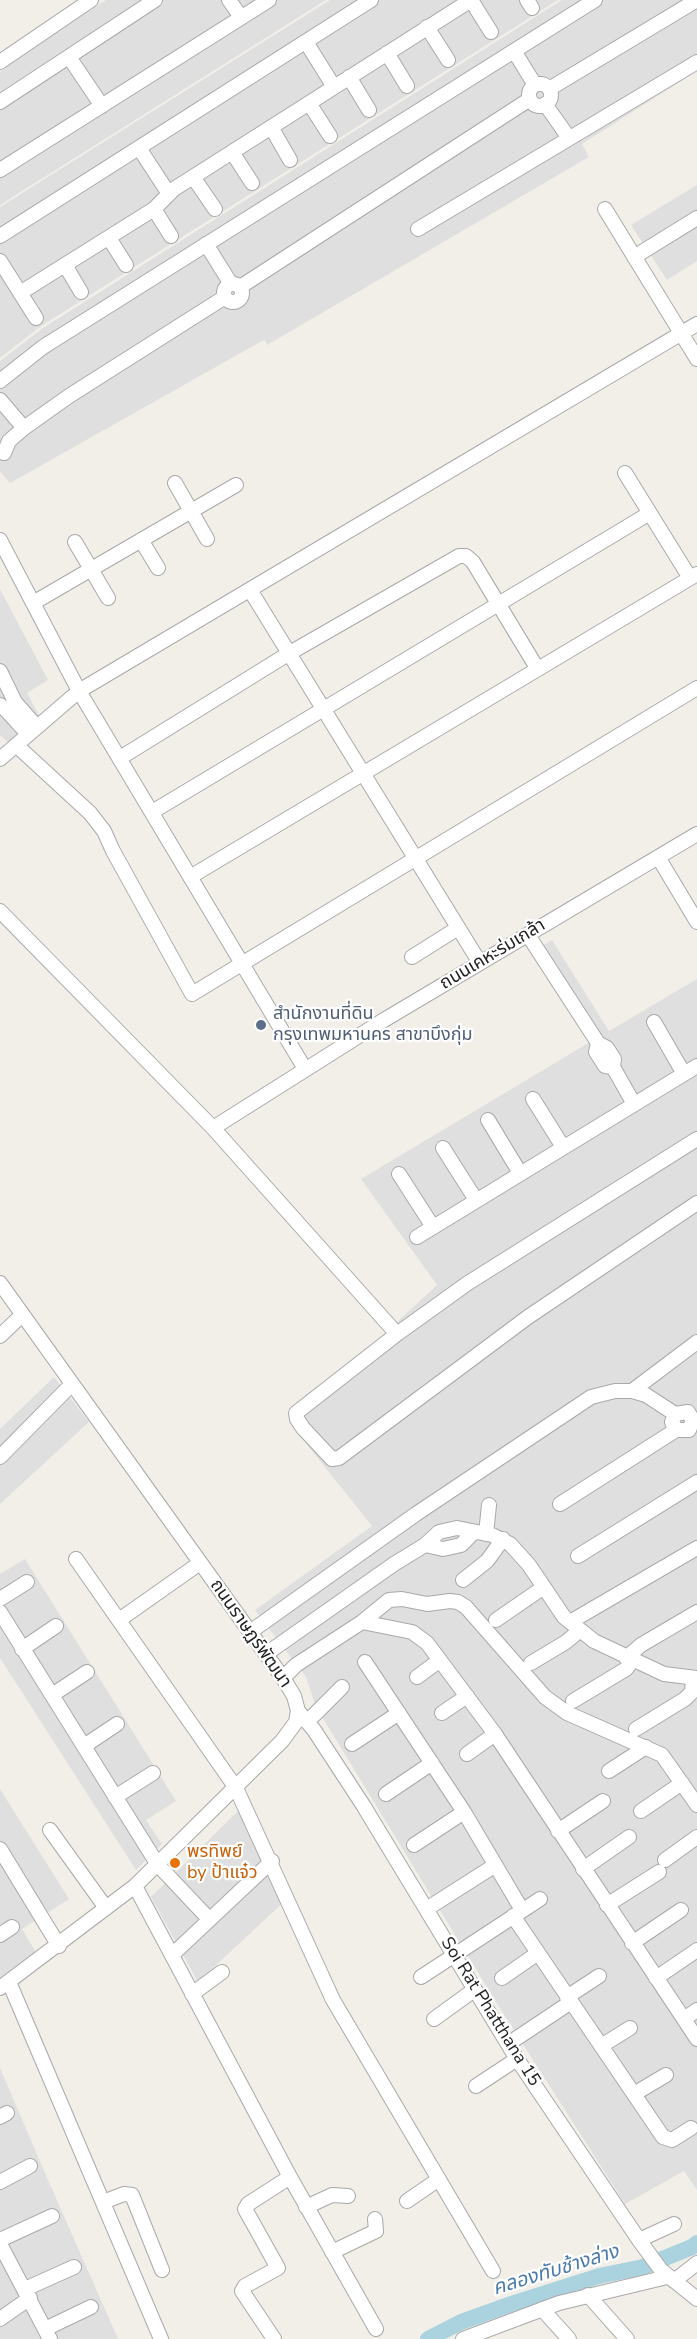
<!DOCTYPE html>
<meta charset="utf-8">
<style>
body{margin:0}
canvas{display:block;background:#f2efe9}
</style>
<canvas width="697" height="2339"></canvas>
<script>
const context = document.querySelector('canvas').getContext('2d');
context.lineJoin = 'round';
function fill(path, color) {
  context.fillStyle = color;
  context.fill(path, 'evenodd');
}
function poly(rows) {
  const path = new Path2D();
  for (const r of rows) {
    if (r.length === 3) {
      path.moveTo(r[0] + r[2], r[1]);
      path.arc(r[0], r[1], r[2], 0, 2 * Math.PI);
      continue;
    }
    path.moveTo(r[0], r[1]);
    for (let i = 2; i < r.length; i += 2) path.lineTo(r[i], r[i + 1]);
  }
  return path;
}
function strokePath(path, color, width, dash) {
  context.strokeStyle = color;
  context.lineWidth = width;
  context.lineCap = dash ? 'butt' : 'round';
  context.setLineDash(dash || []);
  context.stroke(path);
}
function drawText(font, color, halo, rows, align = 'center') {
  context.font = font + ' "Nunito Sans","Noto Sans Thai",sans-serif';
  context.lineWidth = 4.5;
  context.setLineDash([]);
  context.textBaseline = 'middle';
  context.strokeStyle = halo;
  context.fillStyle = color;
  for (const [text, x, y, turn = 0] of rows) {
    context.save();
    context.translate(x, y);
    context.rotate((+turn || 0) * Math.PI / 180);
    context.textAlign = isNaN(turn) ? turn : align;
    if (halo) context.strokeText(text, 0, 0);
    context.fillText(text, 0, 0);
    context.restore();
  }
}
const residential = poly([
 [106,0,326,0,0,205,0,72,36,44],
 [330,0,558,0,41,326,0,358,0,207],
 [562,0,697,0,697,71,582,144,589,157,267,345,265,340,262,341,10,483,0,471,0,361,43,328],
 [697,185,697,261,667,280,631,225],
 [0,589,48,680,27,693,39,715,8,742,0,735],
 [552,940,609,1031,697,979,697,2190,684,2171,625,2204,496,2002,316,1707,306,1677,255,1610,372,1526,289,1422,437,1285,361,1179,590,1042,536,950],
 [54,1377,89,1422,0,1504,0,1429],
 [25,1559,176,1801,146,1820,162,1844,136,1870,0,1658,0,1574],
 [0,1789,69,1899,22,1929,37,1954,0,1980],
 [244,1805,288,1898,198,1982,151,1897],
 [0,2068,45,2173,118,2339,0,2339]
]);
const river = poly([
 [428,2339,461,2322,511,2304,599,2276,643,2267,692,2247,697,2243]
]);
const minor = poly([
 [229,0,241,17],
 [527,0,532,8],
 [427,27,448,60],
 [306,42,334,87],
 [514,51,535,85],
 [387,53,407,86],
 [69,57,102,106],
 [0,62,91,0],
 [349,77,369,110],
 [540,95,11],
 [549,89,697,0],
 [0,102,155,0],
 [309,103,330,136],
 [545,104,569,138],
 [271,127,290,160],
 [139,148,169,194],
 [232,152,252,183],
 [0,170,269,0],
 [193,177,215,209],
 [154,209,171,236],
 [605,209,697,359],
 [418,229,697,62],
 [0,236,371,0],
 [109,238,126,265],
 [206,244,231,284],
 [634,257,697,218],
 [0,261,36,318],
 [65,265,81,292],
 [233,293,9],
 [240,287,530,99],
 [20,293,154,209,174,189,471,0,491,32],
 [0,381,43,347,595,0],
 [0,400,24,428],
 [4,453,9,441,24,428,69,396,225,297],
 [625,473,690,578],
 [175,483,207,539],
 [0,540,79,691,305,1069],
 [141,540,158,568],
 [75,542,108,598],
 [250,590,480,963],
 [33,603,236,485],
 [0,671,15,702,11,709,6,710,0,705],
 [15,702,37,727],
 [6,710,28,734],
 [16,745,90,813,104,831,113,851,192,994,697,688],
 [120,758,288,654,459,556,466,556,473,562,537,668],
 [0,759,79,691,697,324],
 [152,812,650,513],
 [658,857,697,922],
 [190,877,697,574],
 [0,911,213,1128,384,1020,697,834],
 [528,935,598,1043,607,1048,614,1059,613,1067,634,1104],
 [412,957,458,928],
 [654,1022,684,1074],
 [598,1043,596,1052,605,1066,613,1067],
 [533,1099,563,1147],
 [488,1120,520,1173],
 [213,1128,397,1334,468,1283,697,1139],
 [443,1148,476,1200],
 [399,1174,433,1227],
 [417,1237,697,1066],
 [0,1283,283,1678,294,1696,298,1711,296,1722,282,1741,135,1886,0,1988],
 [397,1334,296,1413,297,1419,303,1428,332,1459,339,1458,528,1317,697,1203],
 [0,1336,22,1315],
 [632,1391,697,1342],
 [0,1457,72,1384],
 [560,1504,676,1430,689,1430,693,1420,688,1412,675,1414,672,1422,676,1430],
 [486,1534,489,1505],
 [425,1545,443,1549,461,1545,473,1533],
 [578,1556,697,1482],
 [76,1559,236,1788,333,2000,493,2271],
 [463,1580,487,1561,503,1539],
 [0,1599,27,1582],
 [0,1612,158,1865,209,1919],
 [119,1620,200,1563],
 [496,1620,544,1587],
 [362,1622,412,1632,427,1643,495,1734,697,2039],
 [570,1622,697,1548],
 [250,1632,416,1514,591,1397,615,1391,632,1391,646,1395,675,1414],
 [22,1649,56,1626],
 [266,1654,394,1564,425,1545,439,1532,457,1528,492,1535,510,1544,529,1565,564,1617,594,1641,664,1674,697,1678],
 [626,1658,641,1645,697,1612],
 [365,1662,464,1812,522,1910],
 [531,1663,566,1642,579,1631],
 [417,1677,440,1660],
 [283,1678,296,1665,362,1622,389,1600,402,1599,427,1604,450,1601,458,1602,466,1607,545,1697,567,1713,662,1755,697,1805],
 [52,1695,87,1672],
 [573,1701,626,1669,632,1661],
 [298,1711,314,1730,363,1805,517,2059,639,2240,661,2270,697,2299],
 [442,1713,467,1696],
 [308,1721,342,1687],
 [636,1729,685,1699,692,1692,693,1678],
 [352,1744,399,1713],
 [84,1746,117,1724],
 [467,1754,495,1734],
 [609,1771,646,1747],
 [386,1794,432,1763],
 [115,1797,153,1773],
 [641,1811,682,1783],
 [50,1830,106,1908],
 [558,1831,603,1801],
 [414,1845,464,1812],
 [0,1849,59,1946],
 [665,1860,697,1837],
 [583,1869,629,1837],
 [135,1886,290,2177,376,2329],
 [607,1905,659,1872],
 [428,1908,494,1866],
 [513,1916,663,2137,672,2140,691,2128],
 [0,1935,12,1927],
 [632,1943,681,1910],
 [172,1955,272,1861],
 [421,1977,540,1899],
 [502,1978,538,1953],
 [656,1978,697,1950],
 [9,1982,161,2339],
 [192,1994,222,1972],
 [567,1997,599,1976],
 [434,2019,474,1990],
 [684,2019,697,2010],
 [508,2044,571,2002],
 [601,2046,630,2028],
 [476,2086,517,2059],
 [634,2094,666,2075],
 [0,2117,7,2113],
 [0,2182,30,2166],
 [407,2201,439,2179],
 [103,2202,124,2194,132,2195,162,2270],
 [306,2207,332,2195,348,2196],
 [0,2240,52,2216],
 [639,2240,674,2224],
 [0,2244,50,2339],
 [332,2252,376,2231,375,2219],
 [674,2281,697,2263],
 [25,2289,74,2267],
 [588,2295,627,2339],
 [542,2309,569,2339],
 [0,2319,30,2298],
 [45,2329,91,2307],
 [274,2339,242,2291,245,2286,278,2268,245,2209,248,2204,290,2177],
 [463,2339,559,2303,667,2277]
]);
const markers = [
 [261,1025,6,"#5c6f8a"],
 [175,1863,6,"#e8710a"]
];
const streetNames = [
 ["ถนนเคหะร่มเกล้า",493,955,-31],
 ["ถนนราษฏร์พัฒนา",250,1634,55],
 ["Soi Rat Phatthana 15",490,2012,58]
];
const serviceNames = [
 ["สำนักงานที่ดิน",273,1015],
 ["กรุงเทพมหานคร สาขาบึงกุ่ม",273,1036]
];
const foodNames = [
 ["พรทิพย์",187,1853],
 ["by ป้าแจ๋ว",187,1874]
];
const waterNames = [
 ["คลองทับช้างล่าง",556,2271,-17]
];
fill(residential, '#e0dfdf');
strokePath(river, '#aad3df', 16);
strokePath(minor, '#a9a9a9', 16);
strokePath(minor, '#fff', 14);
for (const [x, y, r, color] of markers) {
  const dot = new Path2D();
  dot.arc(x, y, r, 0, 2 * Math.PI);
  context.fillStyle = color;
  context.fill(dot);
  strokePath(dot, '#fff', 2);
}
drawText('18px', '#222', '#fff', streetNames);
drawText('18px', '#4e5e75', '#fff', serviceNames, 'left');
drawText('18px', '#c56008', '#fff', foodNames, 'left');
drawText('italic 20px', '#4a7aab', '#fff', waterNames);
</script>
